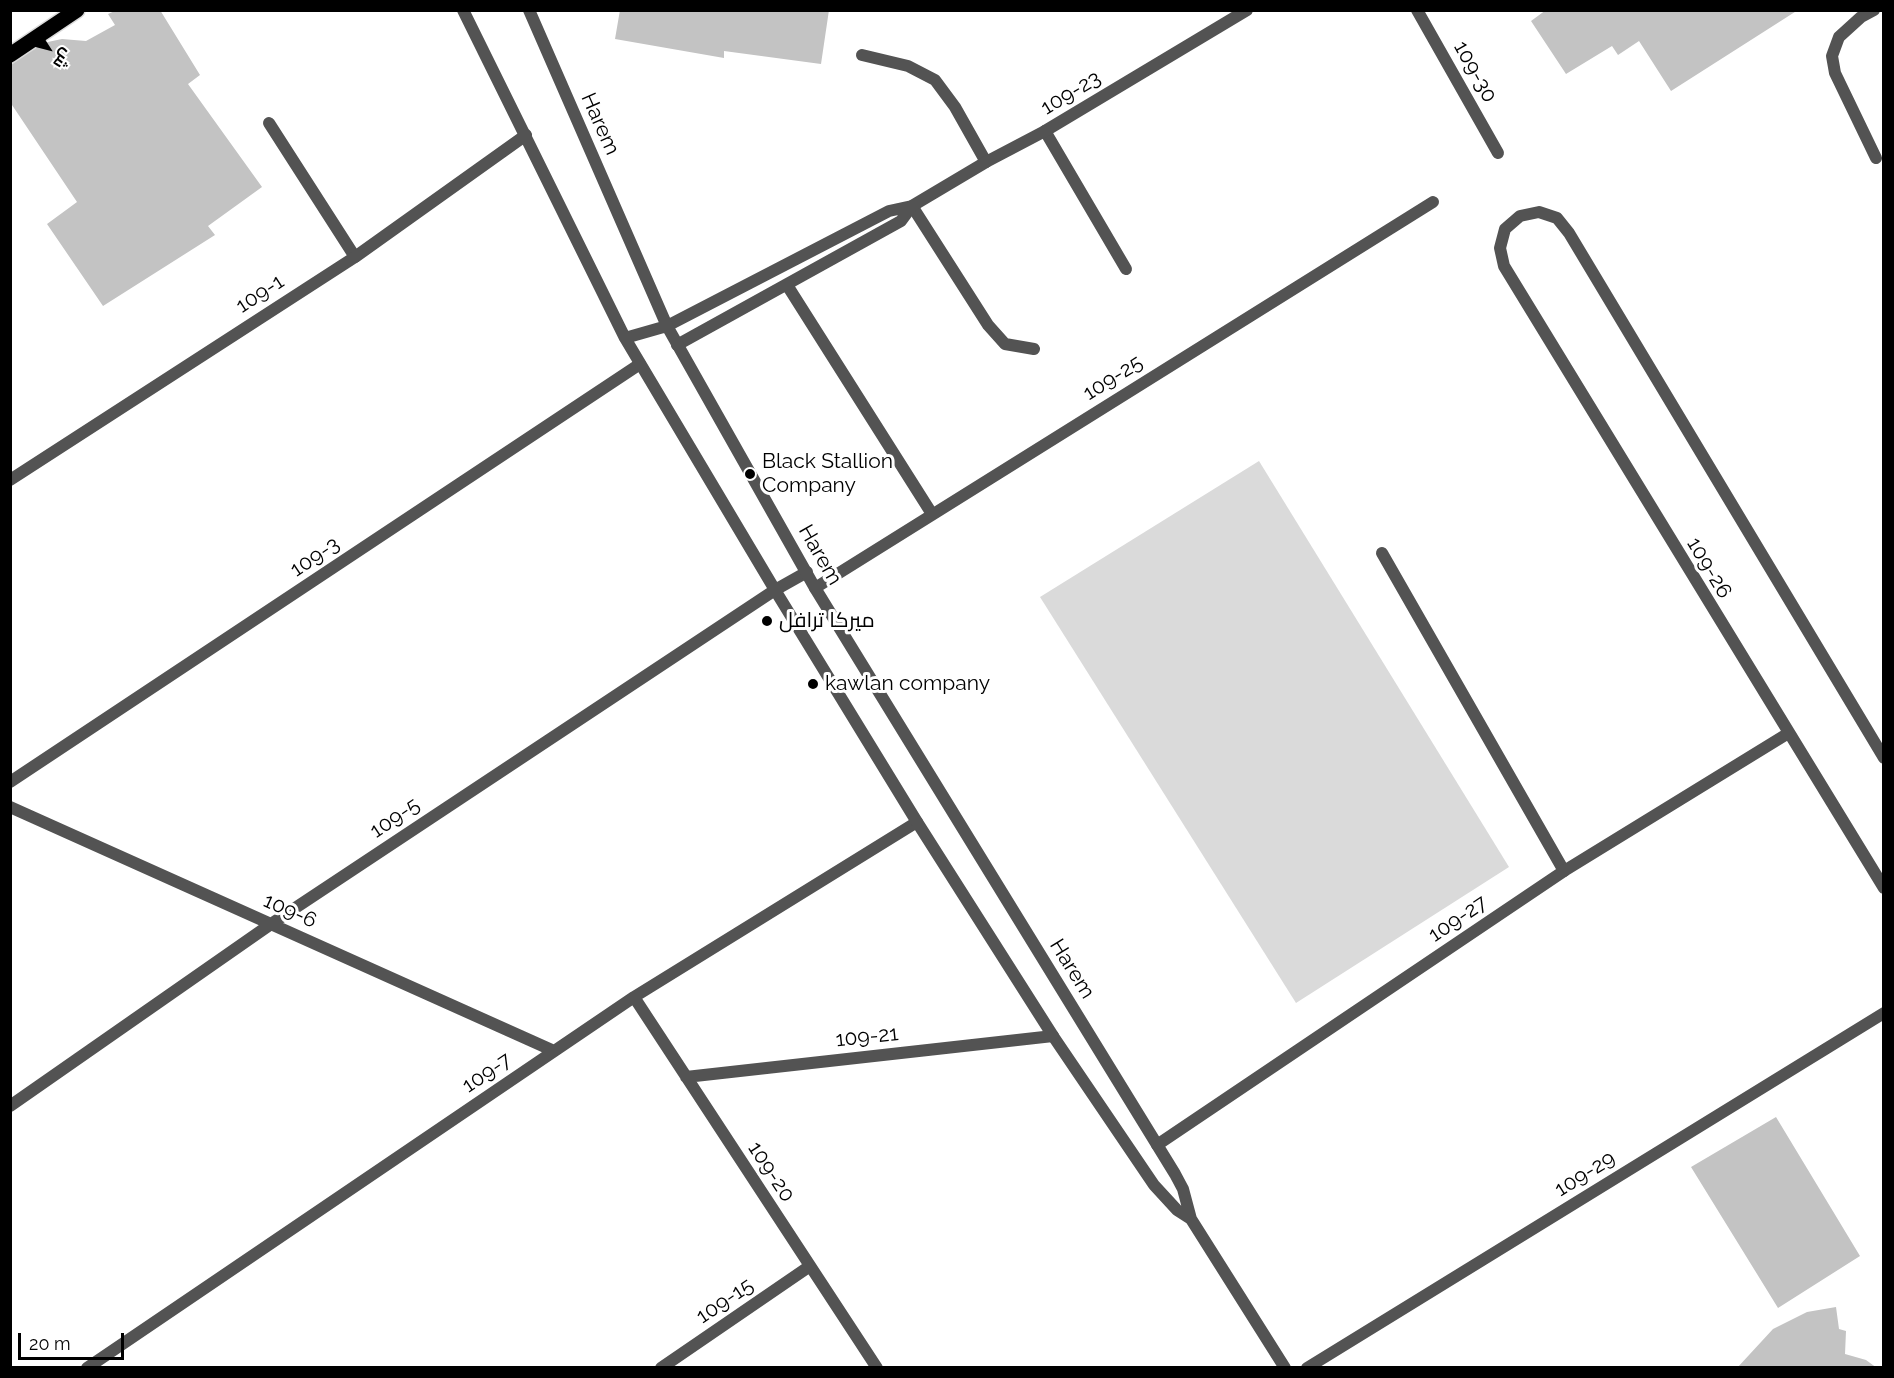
<!DOCTYPE html>
<meta charset="utf-8">
<style>
body{margin:0}
#map{position:relative;width:1894px;height:1378px;overflow:hidden;background:#fff;font-family:Raleway,Cairo,sans-serif}
canvas{display:block}
.frame{position:absolute;inset:0;border:12px solid #000;pointer-events:none}
.north{position:absolute;left:18px;top:18px;width:60px;height:60px;-webkit-text-stroke:4px #fff;paint-order:stroke;rotate:126deg;font-size:16px;font-weight:700;line-height:24px;text-align:center;color:#000}
.north::after{content:'';display:block;margin:auto;width:21px;height:27px;background:#000;clip-path:polygon(50% 0,100% 100%,50% 72%,0 100%)}
.scale{position:absolute;left:18px;top:1333px;width:106px;height:27px;box-sizing:border-box;border:3px solid #000;border-top:0;padding-left:8px;font-size:18px;line-height:21px;white-space:nowrap;color:#000;-webkit-text-stroke:4px #fff;paint-order:stroke}
</style>
<div id="map">
<canvas width="1894" height="1378"></canvas>
<div class="frame"></div>
<div class="north">ش</div>
<div class="scale">20 m</div>
</div>
<script>
const context = document.querySelector('canvas').getContext('2d');
context.lineJoin = 'round';
function fill(path, color) {
  context.fillStyle = color;
  context.fill(path, 'evenodd');
}
function poly(rows) {
  const path = new Path2D();
  for (const r of rows) {
    path.moveTo(r[0], r[1]);
    for (let i = 2; i < r.length; i += 2) path.lineTo(r[i], r[i + 1]);
  }
  return path;
}
function strokePath(path, color, width, dash) {
  context.strokeStyle = color;
  context.lineWidth = width;
  context.lineCap = dash ? 'butt' : 'round';
  context.setLineDash(dash || []);
  context.stroke(path);
}
function drawText(font, color, halo, rows, align = 'center') {
  context.font = font + ' Raleway,Cairo,sans-serif';
  context.lineWidth = 6;
  context.setLineDash([]);
  context.textBaseline = 'middle';
  context.strokeStyle = halo;
  context.fillStyle = color;
  for (const [text, x, y, turn = 0] of rows) {
    context.save();
    context.translate(x, y);
    context.rotate((+turn || 0) * Math.PI / 180);
    context.textAlign = isNaN(turn) ? turn : align;
    if (halo) context.strokeText(text, 0, 0);
    context.fillText(text, 0, 0);
    context.restore();
  }
}
const green = poly([
 [1259,461,1509,867,1296,1003,1040,597]
]);
const building = poly([
 [117,10,160,10,200,75,188,84,262,187,208,226,215,235,103,306,47,224,77,202,10,102,10,66,27,52,43,43,62,39,86,41,115,25,108,14],
 [620,10,829,10,821,64,724,51,724,58,615,39],
 [1546,10,1798,10,1671,91,1639,41,1618,55,1612,46,1566,74,1531,21],
 [1776,1117,1860,1256,1778,1308,1691,1167],
 [1836,1307,1839,1329,1846,1331,1845,1354,1866,1360,1877,1368,1737,1368,1773,1329,1807,1312]
]);
const service = poly([
 [862,55,908,66,935,80,955,107,986,162],
 [269,123,355,257],
 [1045,131,1126,269],
 [912,206,988,325,1005,344,1034,349],
 [1382,553,1564,871]
]);
const minor = poly([
 [1417,10,1498,153],
 [1874,10,1861,17,1839,37,1832,56,1835,73,1876,158],
 [787,285,932,514],
 [667,326,889,211,912,206,986,162,1045,131,1247,10],
 [677,345,901,221,912,206],
 [10,480,355,257,526,135],
 [815,588,1433,202],
 [1884,758,1569,233,1557,218,1539,212,1520,216,1505,229,1500,248,1504,266,1884,888],
 [10,782,640,364],
 [10,807,554,1051],
 [634,997,877,1368],
 [686,1077,1053,1036],
 [10,1106,271,924,775,590,807,572],
 [1157,1145,1564,871,1787,734],
 [87,1368,634,997,917,822],
 [661,1368,810,1266],
 [1307,1368,1884,1013]
]);
const tertiary = poly([
 [463,10,625,338,775,590,917,822,1053,1036,1154,1185,1177,1210,1191,1219],
 [529,10,667,326,815,588,1175,1174,1183,1189,1191,1219,1285,1368],
 [625,338,667,326]
]);
const primary = poly([
 [10,55,77,10]
]);
const markers = [
 [750,474,6,"#000"],
 [767,621,6,"#000"],
 [813,684,6,"#000"]
];
const streetNames = [
 ["109-30",1475,72,61],
 ["109-23",1071,93,-31],
 ["Harem",600,124,66],
 ["109-1",260,294,-33],
 ["109-25",1113,378,-32],
 ["Harem",820,555,60],
 ["109-3",315,557,-34],
 ["109-26",1709,568,59],
 ["109-5",395,818,-34],
 ["109-6",290,911,24],
 ["109-27",1458,919,-34],
 ["Harem",1072,969,58],
 ["109-21",867,1037,-6],
 ["109-7",487,1073,-34],
 ["109-20",771,1172,57],
 ["109-29",1585,1174,-32],
 ["109-15",725,1301,-34]
];
const poiNames = [
 ["Black Stallion",762,462],
 ["Company",762,486],
 ["ميركا ترافل",779,621],
 ["kawlan company",825,684]
];
fill(green, '#dadada');
fill(building, '#c3c3c3');
strokePath(primary, '#dbdbdb', 18);
strokePath(service, '#535353', 12);
strokePath(minor, '#535353', 12);
strokePath(tertiary, '#535353', 12);
strokePath(primary, '#000', 15);
for (const [x, y, r, color] of markers) {
  const dot = new Path2D();
  dot.arc(x, y, r, 0, 2 * Math.PI);
  context.fillStyle = color;
  context.fill(dot);
  strokePath(dot, '#fff', 2);
}
drawText('21px', '#000', '#fff', streetNames);
drawText('21px', '#000', '#fff', poiNames, 'left');
</script>
